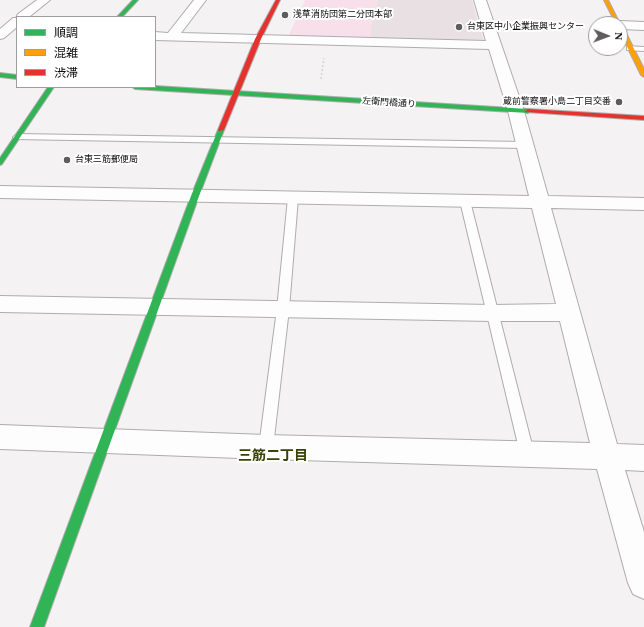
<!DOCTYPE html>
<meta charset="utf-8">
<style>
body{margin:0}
#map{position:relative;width:644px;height:627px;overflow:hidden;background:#f5f2f3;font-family:"Times New Roman","Noto Sans JP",serif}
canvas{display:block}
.legend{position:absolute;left:16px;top:16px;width:140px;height:72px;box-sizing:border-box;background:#fff;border:1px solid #9e9e9e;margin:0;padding:5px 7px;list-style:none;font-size:12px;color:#0d0c0c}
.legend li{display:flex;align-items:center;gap:8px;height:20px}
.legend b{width:20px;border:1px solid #9e9e9e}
.north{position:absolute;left:588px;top:16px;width:40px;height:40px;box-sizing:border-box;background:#fff;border:1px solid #9e9e9e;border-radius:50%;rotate:91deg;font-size:11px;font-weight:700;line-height:16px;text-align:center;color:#0d0c0c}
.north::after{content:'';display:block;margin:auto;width:14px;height:18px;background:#5e5c5d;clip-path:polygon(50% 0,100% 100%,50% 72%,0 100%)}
</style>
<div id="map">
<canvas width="644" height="627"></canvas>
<ul class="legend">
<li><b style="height:5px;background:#30b455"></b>順調</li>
<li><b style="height:5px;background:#ff9f0a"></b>混雑</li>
<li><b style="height:5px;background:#e5322d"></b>渋滞</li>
</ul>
<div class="north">N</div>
</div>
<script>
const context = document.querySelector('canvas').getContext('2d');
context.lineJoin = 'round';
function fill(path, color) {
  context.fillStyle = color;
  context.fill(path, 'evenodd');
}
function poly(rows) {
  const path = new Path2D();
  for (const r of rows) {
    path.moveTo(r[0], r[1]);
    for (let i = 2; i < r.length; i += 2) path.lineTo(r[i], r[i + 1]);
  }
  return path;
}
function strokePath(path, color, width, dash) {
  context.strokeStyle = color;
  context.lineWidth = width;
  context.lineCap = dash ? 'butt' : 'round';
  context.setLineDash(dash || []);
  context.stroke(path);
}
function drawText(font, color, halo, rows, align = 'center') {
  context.font = font + ' "Times New Roman","Noto Sans JP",serif';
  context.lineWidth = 4;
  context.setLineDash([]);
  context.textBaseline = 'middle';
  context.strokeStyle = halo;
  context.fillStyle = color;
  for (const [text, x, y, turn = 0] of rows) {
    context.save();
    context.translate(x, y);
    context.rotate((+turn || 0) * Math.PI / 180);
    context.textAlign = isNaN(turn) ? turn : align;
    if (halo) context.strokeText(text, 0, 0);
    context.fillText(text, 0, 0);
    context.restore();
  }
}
const built = poly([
 [378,0,472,0,484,42,371,39,371,26]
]);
const green = poly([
 [305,0,378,0,371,26,371,39,288,37]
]);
const path = poly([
 [321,79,324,58]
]);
const lane = poly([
 [627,46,644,47,644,51,627,50,627,46],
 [17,134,525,142,529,145,525,148,14,139,13,137,17,134],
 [293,195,298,198,289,309,273,447,271,452,266,454,261,452,259,447,277,309,288,198,293,195],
 [465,198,470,201,534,453,532,458,527,460,522,458,520,453,460,201,465,198]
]);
const street = poly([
 [37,0,50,0,29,17,17,17,17,27,4,38,0,39,0,29,13,18,16,18,18,14,37,0],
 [194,0,206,0,181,33,486,41,474,0,486,0,524,111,548,196,644,198,644,210,551,208,617,444,644,445,644,471,625,470,644,532,644,599,633,594,628,583,597,469,266,459,0,449,0,425,266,435,590,443,560,321,492,321,0,312,0,296,492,305,556,304,532,208,0,198,0,186,529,196,508,111,489,49,155,40,155,32,168,33,194,0],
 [620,21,644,22,644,30,620,29,620,24,615,24,620,21]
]);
const fast = poly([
 [133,0,138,0,122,17,117,17,133,0],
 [0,73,17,75,17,79,0,77,0,73],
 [155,86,528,109,531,111,528,113,135,89,132,87,155,86],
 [48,87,54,87,2,164,0,165,0,158,48,87],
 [221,128,224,130,199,196,44,627,30,627,191,196,218,130,221,128]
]);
const slow = poly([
 [604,0,608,0,620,24,620,25,616,24,604,0],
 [620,25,623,27,644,69,644,77,641,75,620,32,620,25]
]);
const jam = poly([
 [276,0,280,0,261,39,224,130,219,131,218,130,255,39,276,0],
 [528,109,644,116,644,120,526,112,525,111,528,109]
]);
const markers = [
 [285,15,4,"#5e5c5d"],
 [459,27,4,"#5e5c5d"],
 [619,102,4,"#5e5c5d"],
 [67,160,4,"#5e5c5d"]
];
const farPoinames = [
 ["浅草消防団第二分団本部",293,15],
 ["台東区中小企業振興センター",467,27],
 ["蔵前警察署小島二丁目交番",611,102,"right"],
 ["台東三筋郵便局",75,160]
];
const farStreetnames = [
 ["左衛門橋通り",389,103,4]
];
const nearNeighbourhoodnames = [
 ["三筋二丁目",273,456]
];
fill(built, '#e9e0e3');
fill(green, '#f7e0e9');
strokePath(lane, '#aeacad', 2);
strokePath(street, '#aeacad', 2);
strokePath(fast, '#aeacad', 2);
strokePath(slow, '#aeacad', 2);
strokePath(jam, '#aeacad', 2);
strokePath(path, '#d4d3d3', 1.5, [2, 2]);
fill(lane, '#fefdfd');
fill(street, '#fefdfd');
fill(fast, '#30b455');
fill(slow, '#ff9f0a');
fill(jam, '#e5322d');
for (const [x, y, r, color] of markers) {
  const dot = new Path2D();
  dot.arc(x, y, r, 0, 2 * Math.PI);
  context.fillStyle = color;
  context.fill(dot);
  strokePath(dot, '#fff', 1.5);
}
drawText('9px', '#0d0c0c', '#fff', farPoinames, 'left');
drawText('9px', '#0d0c0c', '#fff', farStreetnames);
drawText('bold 14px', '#394306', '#fff', nearNeighbourhoodnames);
</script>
